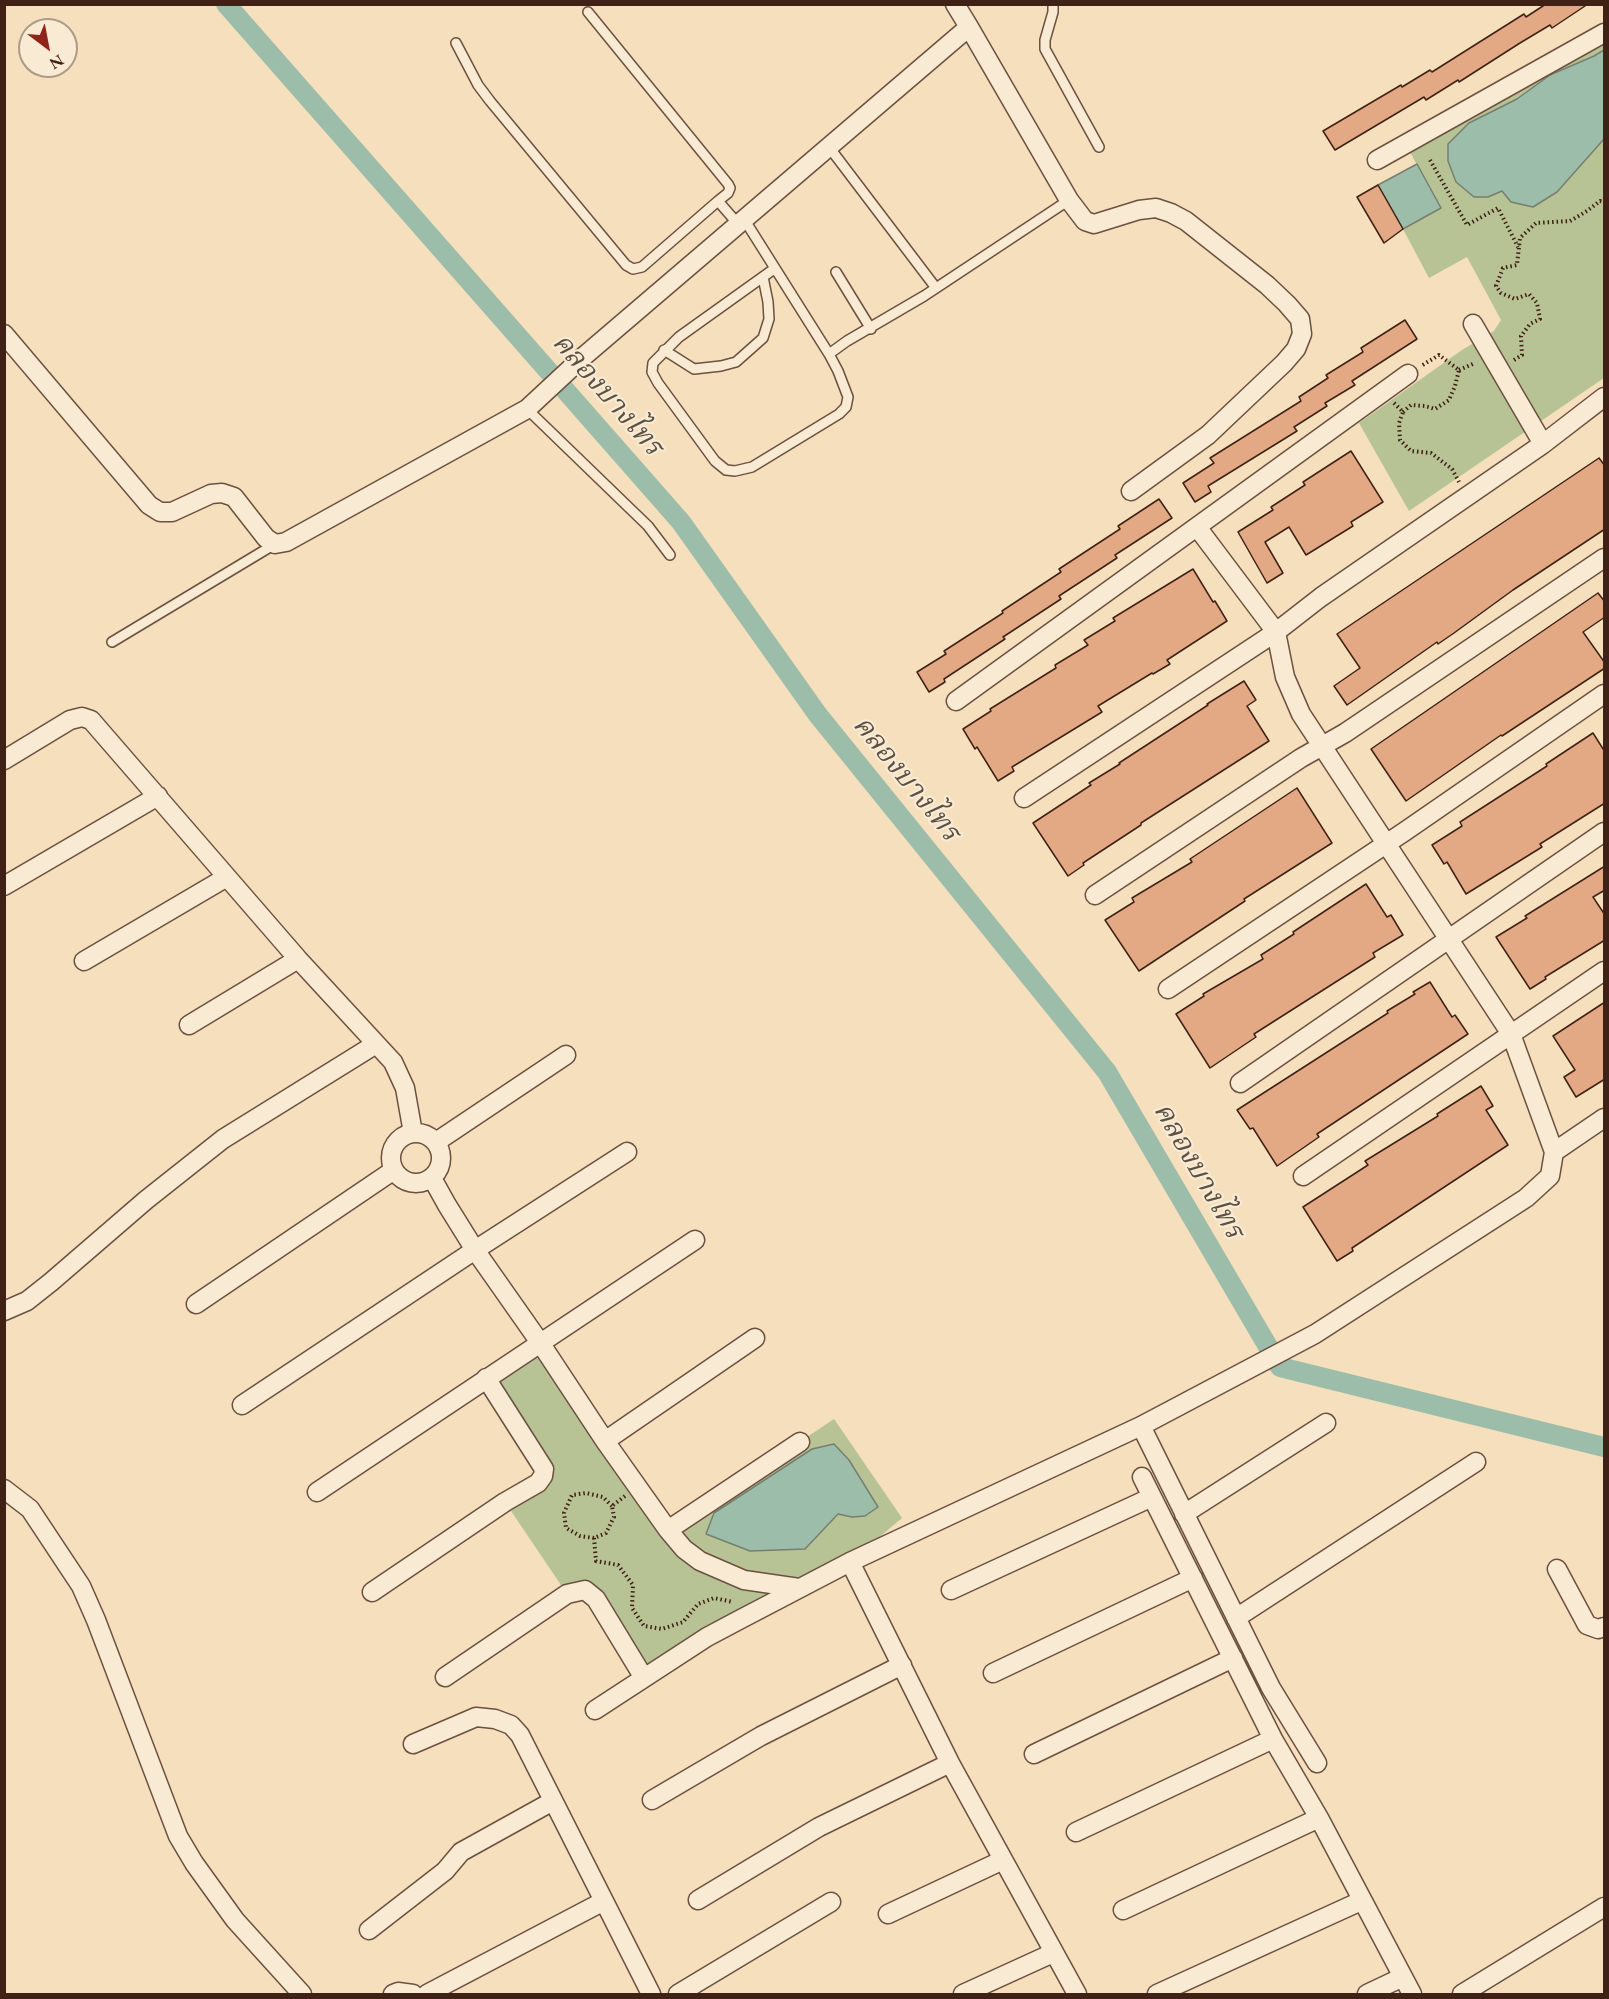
<!DOCTYPE html>
<meta charset="utf-8">
<style>
body{margin:0}
#map{position:relative;width:1609px;height:1999px;overflow:hidden;background:#f5dfbc;font-family:"EB Garamond",serif}
canvas{display:block}
.frame{position:absolute;inset:0;border:6px solid #3f2116;pointer-events:none}
.north{position:absolute;left:18px;top:18px;width:60px;height:60px;box-sizing:border-box;background:#f8ead3;border:2px solid #ae9a87;border-radius:50%;rotate:148deg;font-size:16px;font-weight:700;line-height:24px;text-align:center;color:#3f2116}
.north::after{content:'';display:block;margin:auto;width:21px;height:27px;background:#8f2418;clip-path:polygon(50% 0,100% 100%,50% 72%,0 100%)}
</style>
<div id="map">
<canvas width="1609" height="1999"></canvas>
<div class="frame"></div>
<div class="north">N</div>
</div>
<script>
const context = document.querySelector('canvas').getContext('2d');
context.lineJoin = 'round';
function fill(path, color) {
  context.fillStyle = color;
  context.fill(path, 'evenodd');
}
function poly(rows) {
  const path = new Path2D();
  for (const r of rows) {
    if (r.length === 3) {
      path.moveTo(r[0] + r[2], r[1]);
      path.arc(r[0], r[1], r[2], 0, 2 * Math.PI);
      continue;
    }
    path.moveTo(r[0], r[1]);
    for (let i = 2; i < r.length; i += 2) path.lineTo(r[i], r[i + 1]);
  }
  return path;
}
function strokePath(path, color, width, dash) {
  context.strokeStyle = color;
  context.lineWidth = width;
  context.lineCap = dash ? 'butt' : 'round';
  context.setLineDash(dash || []);
  context.stroke(path);
}
function drawText(font, color, halo, rows, align = 'center') {
  context.font = font + ' "EB Garamond","Noto Serif Thai",serif';
  context.lineWidth = 4.5;
  context.setLineDash([]);
  context.textBaseline = 'middle';
  context.strokeStyle = halo;
  context.fillStyle = color;
  for (const [text, x, y, turn = 0] of rows) {
    context.save();
    context.translate(x, y);
    context.rotate((+turn || 0) * Math.PI / 180);
    context.textAlign = isNaN(turn) ? turn : align;
    if (halo) context.strokeText(text, 0, 0);
    context.fillText(text, 0, 0);
    context.restore();
  }
}
const green = poly([
 [1604,39,1604,378,1409,511,1359,423,1462,350,1494,331,1501,320,1467,257,1429,278,1403,229,1440,208,1409,150],
 [541,1344,668,1530,834,1419,902,1518,850,1562,644,1678,583,1584,567,1594,505,1502,545,1474,477,1383]
]);
const water = poly([
 [1604,50,1604,139,1557,192,1533,207,1511,202,1502,191,1488,197,1474,197,1456,182,1448,161,1448,144,1469,123,1517,99,1550,75,1594,56,1604,50],
 [1417,164,1441,208,1403,229,1378,185,1417,164],
 [834,1444,849,1460,878,1507,865,1516,852,1517,838,1514,805,1549,750,1551,706,1534,714,1513,812,1449,834,1444]
]);
const canal = poly([
 [226,4,681,522,818,715,1107,1072,1280,1367,1604,1447]
]);
const building = poly([
 [1546,4,1588,4,1552,28,1550,25,1520,43,1459,82,1458,80,1426,100,1424,97,1335,150,1323,131,1401,85,1402,87,1430,70,1432,72,1524,14,1526,17,1546,4],
 [1378,185,1403,229,1384,243,1357,197,1378,185],
 [1405,320,1417,339,1352,381,1355,385,1325,403,1327,406,1294,427,1297,431,1208,486,1211,492,1195,502,1183,483,1214,463,1210,458,1301,401,1299,397,1328,378,1326,375,1363,352,1361,348,1405,320],
 [1351,451,1383,502,1351,522,1353,526,1306,555,1289,527,1265,542,1283,573,1267,583,1238,532,1273,510,1271,507,1305,485,1303,482,1351,451],
 [1599,458,1605,466,1605,529,1513,590,1454,633,1438,644,1437,642,1347,705,1334,686,1360,668,1337,634,1599,458],
 [1159,499,1172,518,1115,555,1117,558,1059,596,1061,599,1003,637,1005,639,944,679,945,682,929,692,917,672,946,654,944,651,1003,613,1002,611,1061,572,1059,569,1120,529,1118,526,1159,499],
 [1193,569,1213,602,1215,601,1227,621,1167,660,1170,664,1153,674,1152,673,1098,706,1102,712,1012,767,1014,771,998,781,977,747,975,749,963,729,991,711,990,709,1056,668,1055,665,1088,645,1084,640,1115,621,1113,618,1193,569],
 [1598,593,1605,602,1605,617,1583,632,1605,663,1605,668,1502,736,1501,735,1406,801,1371,749,1598,593],
 [1244,681,1256,700,1247,706,1269,741,1141,823,1141,825,1083,863,1084,865,1068,876,1033,823,1091,785,1089,783,1120,764,1119,763,1208,705,1207,704,1244,681],
 [1593,733,1605,752,1605,803,1540,844,1542,847,1466,894,1447,862,1444,864,1432,845,1462,826,1460,822,1547,766,1546,764,1593,733],
 [1297,788,1332,843,1244,899,1245,901,1139,971,1105,920,1134,902,1132,898,1192,862,1190,859,1297,788],
 [1605,866,1605,890,1593,897,1605,915,1605,940,1545,977,1546,979,1530,989,1496,937,1527,918,1525,916,1605,866],
 [1366,884,1387,917,1391,915,1403,935,1373,953,1375,957,1254,1034,1256,1037,1210,1068,1176,1014,1204,996,1203,994,1263,959,1261,955,1294,934,1293,932,1366,884],
 [1430,982,1452,1017,1455,1015,1468,1034,1317,1134,1319,1137,1277,1166,1253,1128,1250,1129,1237,1110,1388,1013,1387,1011,1415,994,1413,992,1430,982],
 [1605,1002,1605,1079,1576,1097,1564,1077,1575,1070,1553,1036,1605,1002],
 [1481,1086,1493,1106,1486,1110,1508,1145,1352,1248,1353,1251,1337,1261,1303,1207,1368,1165,1365,1161,1438,1116,1437,1114,1481,1086]
]);
const path = poly([
 [1430,160,1467,225,1498,208,1518,247],
 [1514,360,1522,355,1521,336,1530,324,1540,319,1537,303,1529,294,1515,299,1501,293,1496,286,1503,268,1517,265,1520,238,1536,223,1570,221,1587,211,1600,201,1604,202],
 [1459,370,1475,363],
 [1394,403,1403,412,1399,423,1400,440,1411,451,1431,453,1452,469,1459,482],
 [1403,412,1411,405,1425,406,1435,409,1449,400,1455,386,1459,370,1439,355,1421,366],
 [625,1496,612,1506,614,1517,606,1533,594,1538,596,1561,618,1565,633,1585,632,1608,644,1626,662,1629,683,1622,698,1604,714,1598,733,1602],
 [594,1538,580,1536,566,1528,564,1513,572,1495,586,1493,603,1497,612,1506]
]);
const lane = poly([
 [1053,4,1053,12,1045,40,1045,49,1099,147],
 [588,12,728,184,730,188,728,193,718,201],
 [456,43,478,85,490,101,626,265,633,269,642,267,718,201,738,224],
 [829,147,936,288],
 [744,219,829,354,838,371,848,397,846,407,839,414,752,467,735,471,726,470,715,461,658,383,652,372,653,363,679,337,774,269],
 [836,272,871,329],
 [664,350,694,369,721,366,736,362,763,338,769,319,768,302,763,277],
 [829,354,847,341,924,296,1069,200],
 [527,409,648,526,670,555],
 [112,642,275,544]
]);
const street = poly([
 [969,27,1069,200,1085,221,1094,224,1139,210,1156,208,1171,213,1186,221,1267,285,1287,304,1300,319,1302,334,1296,349,1284,363,1208,435,1131,491],
 [1377,160,1604,33],
 [1473,324,1543,444],
 [4,334,149,505,160,512,172,512,211,494,222,493,234,497,266,538,275,544,286,542,527,409,583,357,969,27,955,4],
 [956,701,1408,374],
 [4,760,70,720,82,717,91,720,298,959,393,1062,405,1088,413,1133],
 [1024,798,1276,632,1321,597,1543,444,1604,397],
 [4,886,158,796],
 [1095,895,1301,758,1345,733,1604,558],
 [84,961,227,877],
 [1168,989,1404,832,1604,694],
 [189,1025,298,959],
 [1240,1083,1604,832],
 [416,1158,25],
 [436,1142,566,1055],
 [1554,1152,1604,1118],
 [1303,1176,1604,971],
 [432,1178,447,1205,475,1250,541,1344,605,1441,668,1530,684,1549,700,1561,744,1580,799,1588],
 [196,1304,394,1170],
 [4,1311,27,1301,51,1282,146,1200,223,1139,376,1044],
 [242,1405,475,1250,627,1152],
 [1141,1426,1271,1688,1317,1763],
 [605,1441,755,1338],
 [1142,1477,1273,1739,1319,1818,1412,1994],
 [4,1489,30,1509,81,1586,96,1620,178,1836,194,1863,235,1920,302,1994],
 [317,1492,695,1240],
 [1184,1514,1326,1423],
 [668,1530,800,1442],
 [850,1562,950,1763,1077,1994],
 [1557,1569,1587,1625,1598,1629,1604,1627],
 [951,1590,1152,1497],
 [372,1592,505,1502,538,1483,543,1476,544,1469,486,1378],
 [1236,1618,1476,1462],
 [993,1673,1193,1578],
 [445,1677,567,1594,585,1590,596,1599,644,1678],
 [595,1710,707,1637,739,1620,850,1562,1141,1426,1315,1334,1526,1198,1550,1176,1554,1152,1511,1034,1301,714,1285,677,1276,632,1197,527],
 [413,1744,476,1717,495,1719,511,1725,520,1735,604,1901,427,1994],
 [1034,1754,1233,1658],
 [652,1800,761,1736,902,1665],
 [1076,1832,1273,1739],
 [698,1900,819,1827,950,1763],
 [604,1901,651,1994],
 [1123,1910,1319,1818],
 [888,1914,1003,1860],
 [369,1930,445,1871,461,1852,553,1801],
 [393,1994,398,1992,413,1994],
 [678,1994,831,1902],
 [963,1994,1053,1953],
 [1157,1994,1361,1901],
 [1367,1994,1403,1977],
 [1462,1994,1604,1907]
]);
const waterNames = [
 ["คลองบางไทร",607,395,49],
 ["คลองบางไทร",906,779,51],
 ["คลองบางไทร",1198,1171,60]
];
fill(green, '#b7c394');
fill(water, '#9dbdab');
strokePath(water, '#777f6f', 1.5);
strokePath(canal, '#9dbdab', 20);
fill(building, '#e3a884');
strokePath(building, '#3f2116', 1.5);
strokePath(lane, '#6c5040', 12);
strokePath(street, '#6c5040', 21);
strokePath(path, '#3f2116', 4, [1.5, 3]);
strokePath(lane, '#f8ead3', 9);
strokePath(street, '#f8ead3', 18);
drawText('italic 28px', '#5b5043', '#f8ead3', waterNames);
</script>
